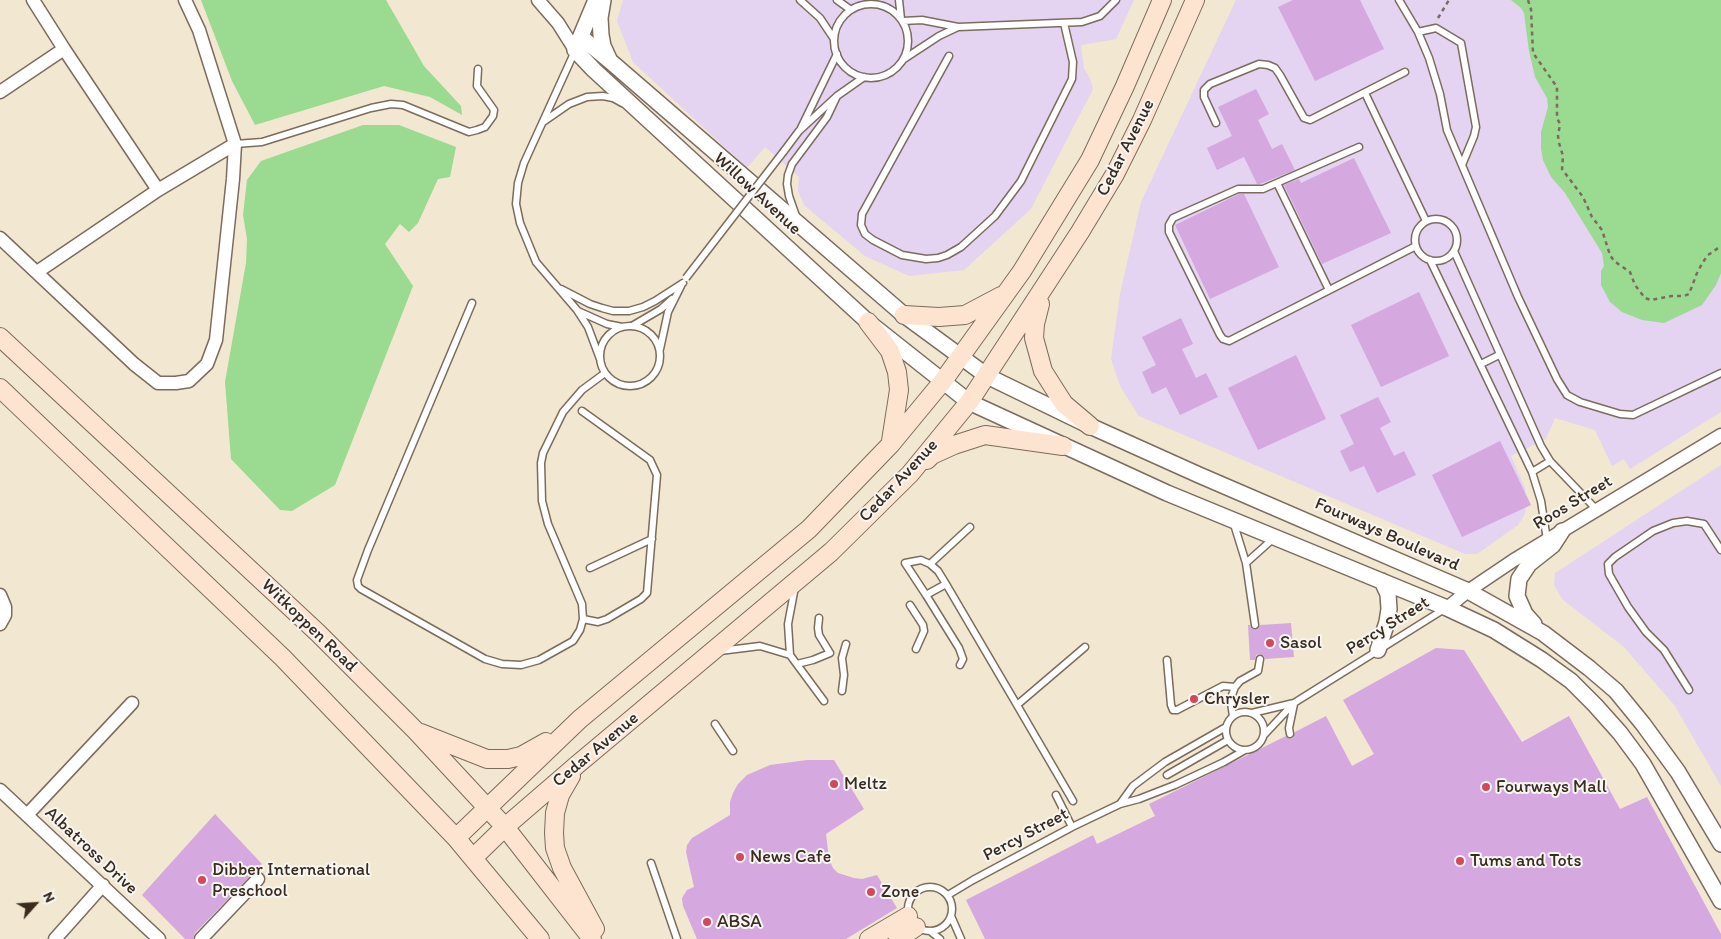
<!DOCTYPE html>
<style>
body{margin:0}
#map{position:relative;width:1721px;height:939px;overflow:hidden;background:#f2e7d1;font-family:Itim,sans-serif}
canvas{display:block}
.north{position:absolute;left:10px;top:879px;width:50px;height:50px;-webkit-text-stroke:4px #f6f6f2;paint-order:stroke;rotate:64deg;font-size:14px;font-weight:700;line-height:20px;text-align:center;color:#3b2a1e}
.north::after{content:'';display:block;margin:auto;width:18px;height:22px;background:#3b2a1e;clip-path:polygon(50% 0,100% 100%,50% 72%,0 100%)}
</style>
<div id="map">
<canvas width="1721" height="939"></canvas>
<div class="north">N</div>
</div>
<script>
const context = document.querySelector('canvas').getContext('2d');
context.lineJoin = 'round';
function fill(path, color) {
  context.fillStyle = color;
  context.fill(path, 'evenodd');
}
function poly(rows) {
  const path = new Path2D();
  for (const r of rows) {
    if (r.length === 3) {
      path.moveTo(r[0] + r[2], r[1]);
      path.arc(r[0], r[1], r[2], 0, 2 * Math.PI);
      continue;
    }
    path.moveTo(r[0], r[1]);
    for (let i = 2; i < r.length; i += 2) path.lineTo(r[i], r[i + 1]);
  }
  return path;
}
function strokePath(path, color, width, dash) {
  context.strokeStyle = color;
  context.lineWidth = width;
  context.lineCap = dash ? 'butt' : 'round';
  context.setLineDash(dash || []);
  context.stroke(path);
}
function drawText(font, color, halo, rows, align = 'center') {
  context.font = font + ' Itim,sans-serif';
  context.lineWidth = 4;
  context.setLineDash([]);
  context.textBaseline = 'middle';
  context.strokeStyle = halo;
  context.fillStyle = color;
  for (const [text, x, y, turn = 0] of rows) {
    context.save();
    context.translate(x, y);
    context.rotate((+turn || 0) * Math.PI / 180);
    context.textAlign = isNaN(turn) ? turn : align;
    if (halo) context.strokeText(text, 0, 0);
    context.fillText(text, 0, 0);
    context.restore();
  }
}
const built = poly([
 [623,0,1134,0,1116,39,1081,45,1084,69,1090,78,1093,89,1031,209,964,270,909,276,865,256,804,205,798,191,799,177,765,147,747,168,633,62,617,21],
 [1236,0,1721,0,1721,412,1630,469,1624,459,1612,466,1595,430,1555,418,1546,439,1511,456,1525,488,1526,501,1525,514,1518,525,1477,554,1465,554,1139,416,1120,386,1111,359,1120,294,1141,202],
 [1721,465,1721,786,1675,706,1624,647,1563,600,1554,585,1555,573]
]);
const green = poly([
 [201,0,386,0,424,66,461,106,462,115,430,97,384,86,255,125,232,81],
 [1511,0,1721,0,1721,273,1716,285,1702,305,1664,323,1642,320,1622,312,1610,302,1601,285,1601,271,1604,266,1602,253,1565,193,1551,177,1543,160,1541,148,1541,132,1548,107,1547,98,1535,77,1529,51,1524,13,1521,8],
 [363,125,399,125,456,147,450,177,438,179,418,223,409,232,400,224,385,244,413,286,335,485,292,511,280,510,231,459,225,382,246,263,247,239,243,215,247,180,261,161]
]);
const building = poly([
 [1293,0,1360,0,1384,49,1315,81,1278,7],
 [1256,89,1269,114,1258,120,1272,149,1282,144,1295,170,1260,184,1257,184,1244,157,1217,170,1207,148,1232,136,1218,107],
 [1354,158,1391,233,1322,264,1284,185,1299,179,1301,183],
 [1239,194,1244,194,1279,267,1210,299,1175,225],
 [1419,292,1449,356,1381,387,1351,325],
 [1181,318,1193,344,1182,349,1196,378,1206,373,1218,397,1180,415,1166,387,1152,394,1142,372,1156,365,1142,337],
 [1296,355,1326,419,1258,450,1228,388],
 [1378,397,1391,422,1380,428,1394,456,1404,451,1416,475,1377,493,1364,466,1350,472,1340,451,1354,444,1340,415],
 [1500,441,1531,505,1462,537,1432,475],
 [1291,623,1294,657,1265,659,1264,656,1260,654,1256,655,1255,660,1250,660,1248,625,1250,625,1251,628,1255,630,1258,629,1260,625],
 [1436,648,1464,650,1522,742,1569,716,1620,809,1647,797,1721,934,1721,939,985,939,966,900,1093,835,1097,844,1155,816,1149,804,1286,736,1289,739,1293,738,1295,732,1326,716,1352,766,1374,754,1343,700],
 [807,760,834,760,864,809,826,834,829,859,833,868,838,873,854,878,862,879,877,875,897,908,846,939,697,939,683,906,682,898,687,890,694,887,686,852,687,845,692,838,730,815,730,802,733,793,738,784,747,775,770,765],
 [215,814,262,864,195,933,193,939,185,939,142,895]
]);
const path = poly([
 [1528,0,1531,9,1533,53,1557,87,1557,118,1560,124,1558,136,1559,143,1563,156,1562,169,1583,197,1592,217,1602,230,1610,255,1614,261,1630,272,1635,285,1645,298,1651,300,1672,296,1684,296,1689,294,1697,273,1703,262,1708,255,1721,246],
 [1438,18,1449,0]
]);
const service = poly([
 [800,0,820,18,834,39],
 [837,0,851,10],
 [899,0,901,19],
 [1399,0,1418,32,1429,58,1440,94,1447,130,1518,297,1557,379,1567,395,1580,402,1620,414,1633,415,1721,373],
 [871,41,37],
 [903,21,922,20,958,27,1082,22,1100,16,1116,0],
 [1418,32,1436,28,1461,43,1476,127,1474,136,1462,165],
 [575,51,524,163,518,183,516,204,520,223,536,262,577,310,588,327,600,359],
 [949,56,862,214,861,225,865,234,873,240,902,255,926,259,938,258,947,255,961,247,995,216,1021,181,1072,79,1073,62,1064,23],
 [904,59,939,36,958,27],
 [1365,93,1426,221],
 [543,122,569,104,587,97,603,96,613,98,622,103],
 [1216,123,1204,97,1204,90,1210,84,1259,64,1268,65,1275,68,1280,75,1304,118,1310,120,1405,72],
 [801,128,837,54],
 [235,144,262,142,371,108,391,104,403,105,469,132,477,130,485,127,493,116,494,110,477,86,478,69],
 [1359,147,1263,189,1238,189,1173,218,1169,225,1169,232,1220,335,1223,339,1229,341,1416,246],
 [784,151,799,131,837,96,864,77],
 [1277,183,1329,290],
 [796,216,789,196,787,184,788,175,792,164,827,117,837,96],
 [1436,240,21],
 [1454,251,1541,446,1550,461,1596,509],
 [1430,260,1532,472,1541,501,1547,540],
 [561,289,590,304,602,308,613,311,629,311,643,307,655,301,683,283],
 [472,303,368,550,357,580,358,586,361,589,485,659,502,664,521,665,539,660,573,641,580,630,583,619,582,604,548,524,542,501,541,463,543,453,563,412,582,390,605,373],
 [578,311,607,324,622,327],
 [630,356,30],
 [632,326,661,309,672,299],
 [660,349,668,312,681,286],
 [1481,364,1499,355],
 [582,411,650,460,657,475,647,593,641,599,607,619,598,622,583,619],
 [1532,472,1550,461],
 [1233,521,1246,563,1255,625],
 [1246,563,1275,537],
 [930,564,970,527],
 [590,568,652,539],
 [946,584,926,595,905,563,921,560,930,564,938,571,946,584,1017,705,1073,801],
 [926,595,959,648,963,659,960,665],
 [910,605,923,625,924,631,916,649],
 [720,651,760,646,790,655,788,624,795,587],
 [790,655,824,701],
 [1167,660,1171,705,1173,710,1177,710,1223,686,1235,687],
 [797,664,813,660,830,653,819,635,818,628,819,618],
 [1689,690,1664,650,1646,632,1628,607,1609,574,1608,564,1615,557,1653,531,1673,523,1687,521,1704,524,1721,550],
 [842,691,844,675,842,658,846,644],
 [1017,705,1085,647],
 [1245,731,19],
 [1252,713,1294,703],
 [1233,716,1231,703,1232,695,1235,687,1240,681,1258,671,1260,659],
 [715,724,733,751],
 [1290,734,1289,728,1294,704],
 [1264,735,1294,703,1446,608],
 [1167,775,1228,740],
 [1056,795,1072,827],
 [1120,804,1133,786,1165,762,1226,727],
 [651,863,677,939],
 [930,909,22],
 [948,895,973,880,1072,827,1120,804,1139,799,1175,785,1224,762,1245,750],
 [951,916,961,939],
 [930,931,940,939]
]);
const minor = poly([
 [33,0,64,49,158,190],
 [538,0,558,23,575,50],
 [0,92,64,49],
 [0,238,134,364,158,383,176,383,189,381,207,364,216,340,233,179,235,144,199,30,185,0],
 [37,272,158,190,235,144],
 [0,595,5,607,5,615,0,624],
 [1447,608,1468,591,1514,560,1721,435],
 [0,790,159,939],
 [27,815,132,703],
 [55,939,103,885],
 [201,939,258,879]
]);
const tertiary = poly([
 [596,0,575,50,594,70,868,322,969,402,1167,493,1447,608,1494,630,1542,660,1571,681,1595,705,1620,733,1643,764,1721,901],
 [603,0,600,18,601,35,603,46,609,59],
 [581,37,610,61,904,315,987,376,1090,426,1199,475,1468,591,1543,633,1589,668,1616,691,1643,724,1678,772,1721,844],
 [1534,624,1525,614,1517,596,1519,579,1529,564,1553,545,1562,531],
 [1378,650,1387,622,1389,609,1388,594,1382,581]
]);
const secondary = poly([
 [1040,304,1035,324,1034,338,1043,371,1064,404,1090,426],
 [904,315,939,317,965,315,1001,296],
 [868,322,890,351,897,372,899,390,891,441],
 [0,337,318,633,416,731,505,827,592,939],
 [0,388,283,658,456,838,540,939],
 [927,460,932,455,954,445,985,435,1063,446],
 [421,733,487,759,508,759,521,756,546,742],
 [571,776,560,795,555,813,554,833,555,848,562,868,595,929],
 [456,838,580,719,809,529,891,444,943,381,1022,271,1090,160,1125,86,1162,0],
 [473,858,505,827,578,764,831,552,910,474,969,402,1080,232,1115,174,1142,120,1195,0],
 [869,939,908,916],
 [898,939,916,927]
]);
const serviceBridge = poly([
 [686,278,784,151]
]);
const markers = [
 [1270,643,5,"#d1495b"],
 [1194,699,5,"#d1495b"],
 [834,784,5,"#d1495b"],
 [1486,787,5,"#d1495b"],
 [740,857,5,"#d1495b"],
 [1460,861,5,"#d1495b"],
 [202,880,5,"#d1495b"],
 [871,892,5,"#d1495b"],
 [707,922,5,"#d1495b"]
];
const streetNames = [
 ["Cedar Avenue",1126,148,-63],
 ["Willow Avenue",757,194,43],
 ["Cedar Avenue",899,481,-47],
 ["Roos Street",1573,503,-31],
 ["Fourways Boulevard",1387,535,24],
 ["Witkoppen Road",309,626,44],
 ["Percy Street",1388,626,-32],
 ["Cedar Avenue",596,750,-40],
 ["Percy Street",1026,835,-28],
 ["Albatross Drive",91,851,43]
];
const poiNames = [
 ["Sasol",1280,643],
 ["Chrysler",1204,699],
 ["Meltz",844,784],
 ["Fourways Mall",1496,787],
 ["News Cafe",750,857],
 ["Tums and Tots",1470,861],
 ["Dibber International",212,870],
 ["Preschool",212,891],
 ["Zone",881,892],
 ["ABSA",717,922]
];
fill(built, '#e4d3f1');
fill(green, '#9ada91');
fill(building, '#d5a8e0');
strokePath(service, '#7b6c5d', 9);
strokePath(minor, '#7b6c5d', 15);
strokePath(tertiary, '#7b6c5d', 18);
strokePath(secondary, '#7b6c5d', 20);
strokePath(path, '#7b6c5d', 2.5, [4, 4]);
strokePath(service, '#fff', 6);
strokePath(minor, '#fff', 12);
strokePath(tertiary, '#fff', 15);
strokePath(secondary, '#fde4d0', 18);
strokePath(serviceBridge, '#7b6c5d', 9, []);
strokePath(serviceBridge, '#fff', 6);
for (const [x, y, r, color] of markers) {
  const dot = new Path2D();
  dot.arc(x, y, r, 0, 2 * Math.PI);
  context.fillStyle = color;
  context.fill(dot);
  strokePath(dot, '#f6f6f2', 2);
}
drawText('18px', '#3b2a1e', '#f6f6f2', streetNames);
drawText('18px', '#3b2a1e', '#f6f6f2', poiNames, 'left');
</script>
